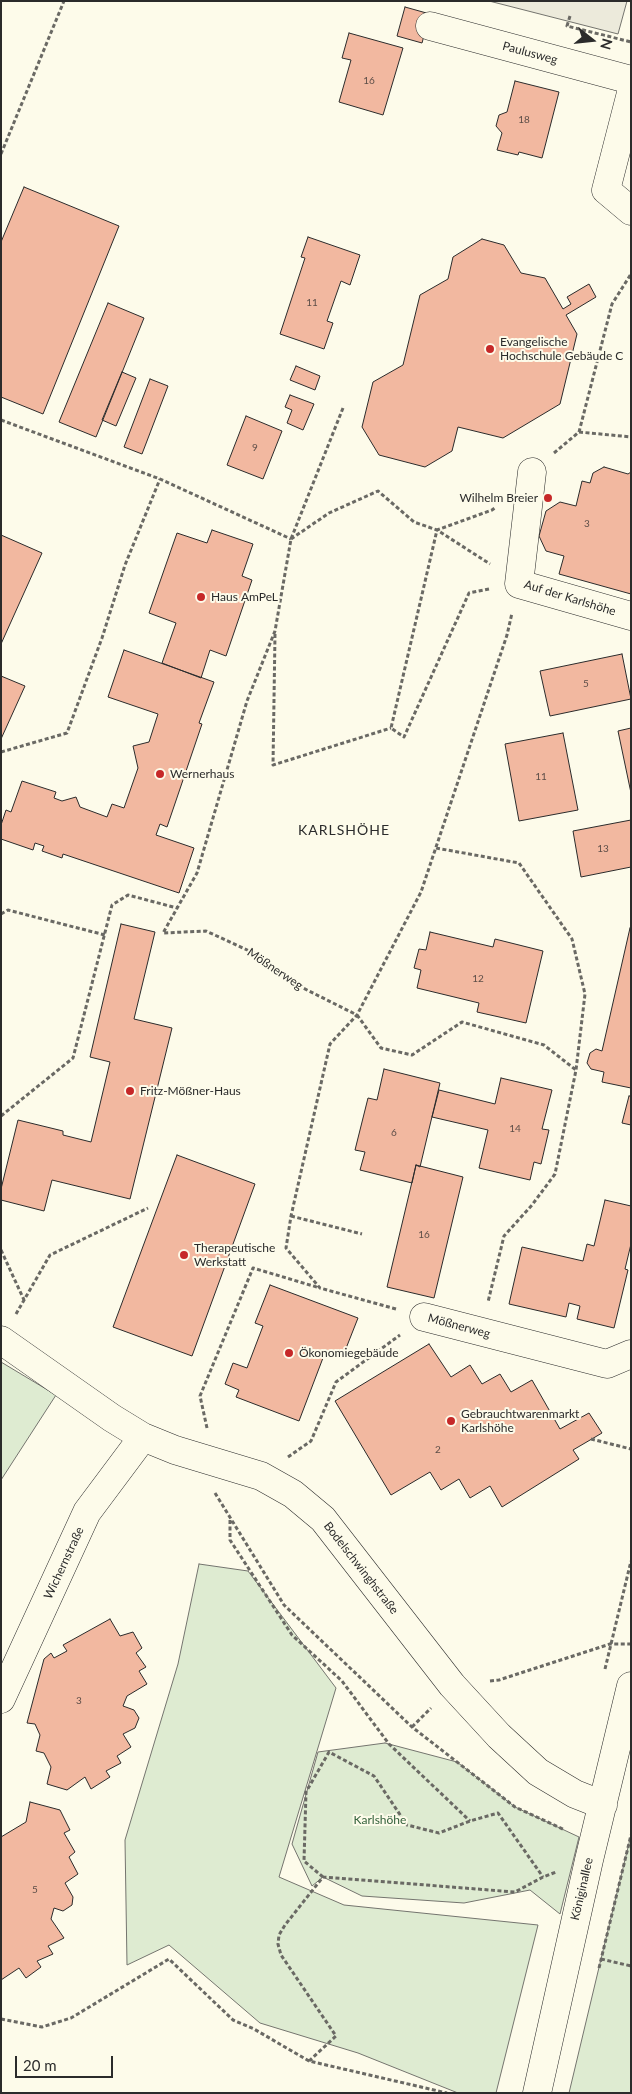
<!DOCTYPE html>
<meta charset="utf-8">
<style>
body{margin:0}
#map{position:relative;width:632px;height:2094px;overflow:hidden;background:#fdfbea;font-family:Lato,sans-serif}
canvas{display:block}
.frame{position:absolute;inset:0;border:2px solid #2b2b2b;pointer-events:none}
.north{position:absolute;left:567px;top:15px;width:50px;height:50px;-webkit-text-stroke:4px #fdfbea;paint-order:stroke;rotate:106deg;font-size:14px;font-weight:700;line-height:20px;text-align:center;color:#2b2b2b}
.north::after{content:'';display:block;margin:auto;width:18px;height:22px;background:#2b2b2b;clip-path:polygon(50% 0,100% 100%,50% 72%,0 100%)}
.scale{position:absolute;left:15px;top:2056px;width:98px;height:22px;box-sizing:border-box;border:2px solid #2b2b2b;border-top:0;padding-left:6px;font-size:15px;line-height:18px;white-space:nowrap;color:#2b2b2b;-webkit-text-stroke:4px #fdfbea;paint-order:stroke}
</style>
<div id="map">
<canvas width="632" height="2094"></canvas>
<div class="frame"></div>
<div class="north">N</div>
<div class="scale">20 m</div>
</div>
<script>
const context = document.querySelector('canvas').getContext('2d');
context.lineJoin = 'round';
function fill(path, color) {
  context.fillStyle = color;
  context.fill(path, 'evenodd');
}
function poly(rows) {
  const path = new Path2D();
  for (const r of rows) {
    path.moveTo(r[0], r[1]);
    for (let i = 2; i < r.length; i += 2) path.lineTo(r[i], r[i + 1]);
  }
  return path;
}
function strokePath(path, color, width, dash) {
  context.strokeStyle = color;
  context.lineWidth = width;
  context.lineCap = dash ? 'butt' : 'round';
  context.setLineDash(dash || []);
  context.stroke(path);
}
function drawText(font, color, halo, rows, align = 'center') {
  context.font = font + ' Lato,sans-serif';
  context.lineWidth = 4;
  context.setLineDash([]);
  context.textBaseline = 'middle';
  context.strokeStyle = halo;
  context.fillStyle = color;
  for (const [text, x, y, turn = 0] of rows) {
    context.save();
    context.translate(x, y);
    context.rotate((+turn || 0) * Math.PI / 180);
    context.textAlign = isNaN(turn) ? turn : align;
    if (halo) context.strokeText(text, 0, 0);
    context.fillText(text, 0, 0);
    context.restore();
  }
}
const green = poly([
 [1,1362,56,1395,1,1480,1,1362],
 [199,1564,248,1571,336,1688,279,1877,344,1905,538,1925,496,2093,458,2093,358,2053,260,2023,169,1945,127,1965,125,1840,178,1664,199,1564],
 [385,1743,457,1762,515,1807,579,1837,560,1914,530,1890,464,1903,362,1896,323,1877,312,1886,292,1844,318,1752,385,1743],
 [631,1835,631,2093,569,2093,601,1959,631,1835]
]);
const parking = poly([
 [489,1,627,1,618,34,489,1]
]);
const building = poly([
 [405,7,430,14,422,43,397,36,405,7],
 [349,33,403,48,383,115,339,102,351,60,342,58,349,33],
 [515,81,559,92,542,158,519,152,518,155,497,150,502,133,496,126,499,115,507,112,515,81],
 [24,187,119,226,43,414,1,397,1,242,24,187],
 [308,237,360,255,350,285,341,281,327,321,333,323,324,349,280,334,305,258,301,257,308,237],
 [482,239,504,245,521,273,545,278,563,309,571,304,567,297,589,284,596,297,566,315,577,334,560,404,503,438,458,427,452,451,425,467,379,455,362,427,373,382,403,365,420,295,448,279,453,257,482,239],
 [108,303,144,318,96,437,59,422,108,303],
 [296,366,320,376,315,390,290,380,296,366],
 [122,372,136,378,116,426,102,420,122,372],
 [150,379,168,386,142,454,124,447,150,379],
 [290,395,314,404,303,430,287,423,292,410,285,407,290,395],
 [246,416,282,431,263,479,227,465,246,416],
 [604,467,628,474,631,472,631,594,559,574,564,556,546,551,539,536,546,511,560,502,576,506,582,481,590,483,593,473,604,467],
 [212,530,253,544,242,576,252,580,226,656,210,650,201,678,162,663,176,623,149,613,177,533,207,543,212,530],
 [1,535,42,553,1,644,1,535],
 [124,650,214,682,199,723,202,724,167,827,160,824,156,835,194,848,179,893,63,854,62,858,42,851,44,846,35,843,33,850,1,839,1,825,6,810,11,812,22,781,56,792,54,798,62,801,76,797,80,807,107,817,112,804,124,808,138,768,133,746,149,742,158,714,108,697,124,650],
 [622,654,631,699,550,716,540,671,622,654],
 [1,676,25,686,1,739,1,676],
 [631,728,631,793,618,731,631,728],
 [563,733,578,810,519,821,505,744,563,733],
 [631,820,631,867,581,877,573,831,631,820],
 [121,924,155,932,134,1019,172,1028,130,1199,52,1180,44,1211,1,1200,1,1189,18,1120,63,1131,63,1135,91,1142,110,1062,90,1057,121,924],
 [630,928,631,928,631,1088,602,1082,604,1072,591,1069,587,1063,590,1053,596,1049,602,1051,630,928],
 [430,932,493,947,495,939,543,951,526,1023,477,1012,479,1003,417,988,421,970,414,968,419,949,426,950,430,932],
 [384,1069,440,1083,420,1167,416,1165,412,1183,360,1170,365,1152,355,1150,368,1098,377,1100,384,1069],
 [501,1078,552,1090,542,1129,549,1130,541,1164,534,1162,530,1180,479,1168,488,1130,432,1117,439,1090,495,1104,501,1078],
 [629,1096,631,1096,631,1125,622,1123,629,1096],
 [177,1155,255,1184,192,1356,113,1327,177,1155],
 [416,1165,463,1177,434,1298,387,1287,416,1165],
 [605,1200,631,1206,631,1244,625,1269,628,1270,614,1328,577,1319,580,1306,569,1303,566,1317,509,1304,522,1247,583,1261,587,1244,594,1246,605,1200],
 [270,1285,358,1318,343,1356,326,1350,299,1421,236,1397,239,1390,225,1384,233,1363,247,1368,263,1326,255,1323,270,1285],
 [429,1344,451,1377,470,1365,482,1384,500,1374,511,1392,532,1380,560,1429,589,1413,602,1433,573,1450,579,1459,502,1507,490,1486,470,1498,459,1479,441,1490,430,1472,391,1495,335,1401,429,1344],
 [110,1619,120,1636,133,1632,142,1648,136,1653,146,1667,139,1671,147,1684,127,1696,123,1706,134,1710,139,1718,135,1728,123,1734,131,1747,117,1756,121,1763,106,1771,110,1777,91,1789,85,1777,67,1790,47,1784,51,1767,44,1753,36,1751,40,1735,35,1724,27,1723,44,1659,51,1653,54,1658,67,1651,63,1645,110,1619],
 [30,1802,60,1810,70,1830,64,1833,75,1852,69,1857,78,1874,65,1883,73,1897,72,1905,63,1911,54,1908,51,1919,64,1938,48,1946,53,1954,37,1961,41,1967,26,1978,19,1968,1,1980,1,1837,26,1822,30,1802]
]);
const path = poly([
 [570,16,567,26,631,42],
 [1,154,64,1],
 [343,408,291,539,275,631,247,701,197,873,163,933,206,931,256,954,297,985,357,1015],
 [1,420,160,479,291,539],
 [579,432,631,437],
 [554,453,579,432,612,304,631,274],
 [291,539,329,513,378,491,414,522,437,530,490,564],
 [489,589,469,593,404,737,391,728,437,530,492,510,496,507],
 [275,634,273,765,391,728],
 [1,752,67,733,102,638,125,565,160,479],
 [436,848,519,863,572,939,585,994,576,1070,555,1174,532,1205,504,1236,488,1302],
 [1,914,8,910,105,935],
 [357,1015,381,1048,412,1055,462,1022,544,1045,576,1070],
 [1,1116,73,1058,112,905,128,895,177,908],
 [291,1216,362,1234],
 [1,1250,24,1300],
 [396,1309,320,1288,286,1248,291,1216,330,1044,357,1015,421,892,507,635,512,613],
 [16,1314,50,1255,148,1208],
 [207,1428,200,1396,253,1268,320,1288],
 [591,1439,631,1449],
 [288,1457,311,1441,336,1382,400,1335],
 [215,1493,284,1605,412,1727,515,1807,565,1830],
 [230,1520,230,1540,292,1635,342,1681,389,1744,470,1821],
 [605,1669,631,1561],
 [490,1681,499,1680,610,1644,631,1644],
 [412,1727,431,1708],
 [323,1877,304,1861,306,1792,329,1752,374,1776,407,1825,439,1833,470,1821,498,1813,543,1877],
 [601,1959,631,1966],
 [599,1968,631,1835],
 [1,2019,42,2027,71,2018,169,1959,233,2020,254,2029,309,2061,447,2093],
 [309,2061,336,2036,281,1955,278,1944,279,1935,285,1925,323,1877,515,1892,543,1877,556,1872]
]);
const minor = poly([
 [430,26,631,80],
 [631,93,606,190,631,211],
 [532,472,519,584,631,616],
 [424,1317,607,1364,631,1354],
 [1,1340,112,1418,143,1437,175,1450,261,1476,293,1494,323,1519,452,1685,499,1736,538,1772,575,1794,603,1805],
 [1,1699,87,1512,143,1437],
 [537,2093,589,1860,631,1686]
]);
const markers = [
 [490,349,5,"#c62828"],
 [548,498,5,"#c62828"],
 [201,597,5,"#c62828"],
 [160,774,5,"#c62828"],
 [130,1091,5,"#c62828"],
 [184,1255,5,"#c62828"],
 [289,1353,5,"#c62828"],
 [451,1421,5,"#c62828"]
];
const numberNames = [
 ["16",369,81],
 ["18",524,120],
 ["11",312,303],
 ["9",255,448],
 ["3",587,524],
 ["5",586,684],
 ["11",541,777],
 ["13",603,849],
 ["12",478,979],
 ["14",515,1129],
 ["6",394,1133],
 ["16",424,1235],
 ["2",438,1450],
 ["3",79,1701],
 ["5",35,1890]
];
const streetNames = [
 ["Paulusweg",530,53,15],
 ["Auf der Karlshöhe",570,598,17],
 ["Mößnerweg",275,969,34],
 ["Mößnerweg",459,1326,15],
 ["Wichernstraße",64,1563,-65],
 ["Bodelschwinghstraße",361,1568,52],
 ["Königinallee",582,1889,-77]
];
const poiNames = [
 ["Evangelische",500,342],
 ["Hochschule Gebäude C",500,356],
 ["Wilhelm Breier",538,498,"right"],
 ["Haus AmPeL",211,597],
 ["Wernerhaus",170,774],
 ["Fritz-Mößner-Haus",140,1091],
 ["Therapeutische",194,1248],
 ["Werkstatt",194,1262],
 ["Ökonomiegebäude",299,1353],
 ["Gebrauchtwarenmarkt",461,1414],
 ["Karlshöhe",461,1428]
];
const parkNames = [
 ["Karlshöhe",380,1820]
];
const neighbourhoodNames = [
 ["KARLSHÖHE",344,830]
];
fill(green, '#deebd1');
strokePath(green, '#74746e', 1);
fill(parking, '#eceadb');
strokePath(parking, '#74746e', 1);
fill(building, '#f2b8a0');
strokePath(building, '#2b2b2b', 1);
strokePath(minor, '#2b2b2b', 29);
strokePath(path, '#6a6964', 3, [4, 2.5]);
strokePath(minor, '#fdfbea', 28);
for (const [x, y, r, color] of markers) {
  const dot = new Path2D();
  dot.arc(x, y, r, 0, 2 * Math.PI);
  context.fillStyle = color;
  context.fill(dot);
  strokePath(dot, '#fdfbea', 2);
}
drawText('10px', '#5d4e48', null, numberNames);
drawText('12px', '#2b2b2b', '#fdfbea', streetNames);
drawText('12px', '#2b2b2b', '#fdfbea', poiNames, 'left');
drawText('12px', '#34623c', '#fdfbea', parkNames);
context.letterSpacing = '1px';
drawText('14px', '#2b2b2b', '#fdfbea', neighbourhoodNames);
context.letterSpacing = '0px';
</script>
